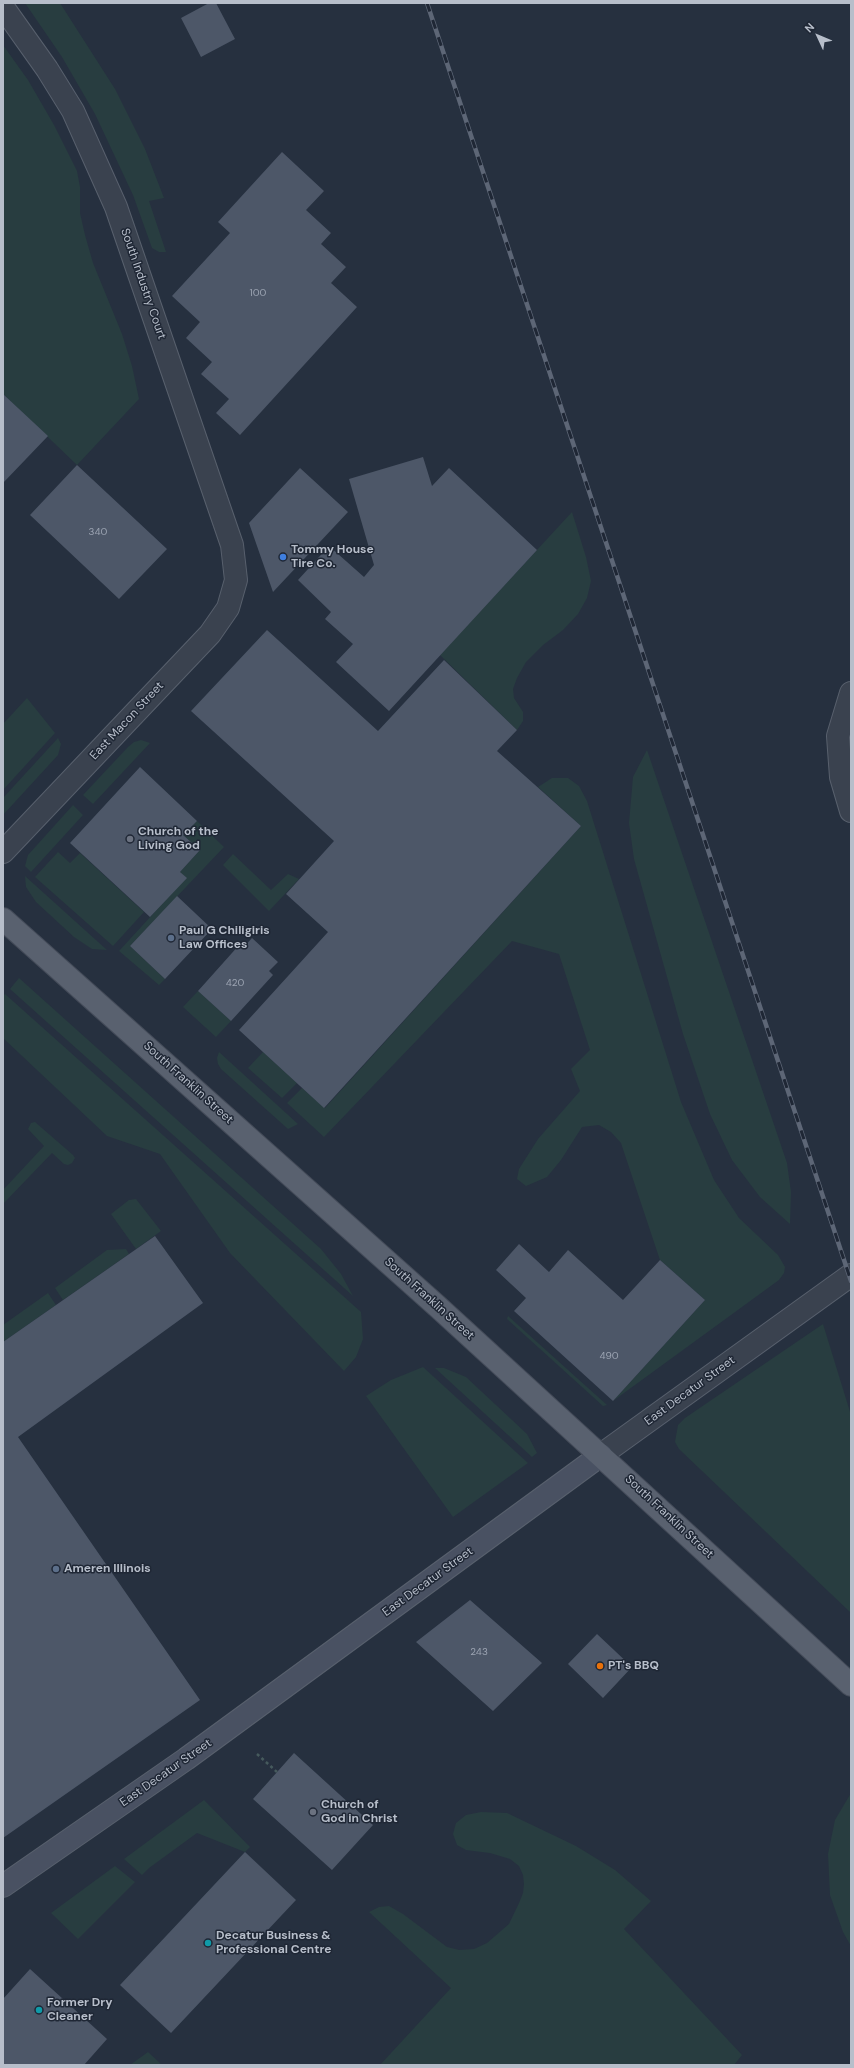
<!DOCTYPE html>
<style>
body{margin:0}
#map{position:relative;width:854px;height:2068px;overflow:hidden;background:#26303f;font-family:"DM Sans",sans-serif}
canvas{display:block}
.frame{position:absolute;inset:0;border:4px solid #b7beca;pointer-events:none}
.north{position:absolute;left:798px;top:16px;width:40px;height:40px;-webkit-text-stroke:3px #1f2735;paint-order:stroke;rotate:314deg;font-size:11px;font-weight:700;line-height:16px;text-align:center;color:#b7beca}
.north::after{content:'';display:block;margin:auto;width:14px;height:18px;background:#b7beca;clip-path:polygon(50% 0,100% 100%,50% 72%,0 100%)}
</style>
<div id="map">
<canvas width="854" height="2068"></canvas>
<div class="frame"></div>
<div class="north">N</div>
</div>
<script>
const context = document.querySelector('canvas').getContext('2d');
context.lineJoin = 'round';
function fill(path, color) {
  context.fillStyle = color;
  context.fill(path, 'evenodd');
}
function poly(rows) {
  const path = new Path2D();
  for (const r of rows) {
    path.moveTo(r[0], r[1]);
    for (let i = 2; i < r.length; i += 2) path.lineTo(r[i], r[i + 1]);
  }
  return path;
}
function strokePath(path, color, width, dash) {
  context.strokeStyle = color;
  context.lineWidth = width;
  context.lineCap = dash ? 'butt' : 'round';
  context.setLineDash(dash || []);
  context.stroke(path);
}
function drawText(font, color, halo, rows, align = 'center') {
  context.font = font + ' "DM Sans",sans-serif';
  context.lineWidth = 3;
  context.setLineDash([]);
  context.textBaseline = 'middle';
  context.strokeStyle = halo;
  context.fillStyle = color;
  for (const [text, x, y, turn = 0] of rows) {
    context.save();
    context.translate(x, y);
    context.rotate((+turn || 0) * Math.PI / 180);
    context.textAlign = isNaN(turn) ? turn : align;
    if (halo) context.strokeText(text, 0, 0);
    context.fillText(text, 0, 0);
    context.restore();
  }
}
const green = poly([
 [25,3,60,3,115,89,145,149,164,198,149,201,166,252,159,252,152,248,133,195,95,114,62,57],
 [3,45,28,80,54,125,77,171,80,187,80,213,85,235,93,263,122,334,132,366,139,399,77,465,3,394],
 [572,512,586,557,591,581,587,598,578,614,563,630,543,645,526,662,517,678,513,689,514,698,523,712,523,721,517,730,440,655],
 [27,698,55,733,3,790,3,724],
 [58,738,61,744,58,755,3,815,3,798],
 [141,740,150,743,93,804,83,795,128,747,134,742],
 [647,750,787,1163,791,1192,790,1224,760,1197,732,1160,710,1114,683,1034,634,859,629,823,633,777],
 [552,778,568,778,579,786,587,801,681,1102,714,1180,739,1218,778,1255,785,1267,784,1273,779,1280,613,1401,705,1300,660,1260,621,1143,611,1132,599,1125,582,1127,561,1160,547,1177,526,1186,517,1179,519,1169,538,1139,580,1091,571,1069,590,1050,559,954,512,941,324,1137,287,1103,302,1088,325,1108,581,826,538,787],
 [73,805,83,815,31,872,25,866,28,855],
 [197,821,224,847,130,946,165,979,159,985,119,951,186,878,180,872,200,850,183,835],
 [58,852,70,863,80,853,144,912,113,946,35,877],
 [233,854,271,890,288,874,299,879,269,911,223,865],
 [25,876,107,950,92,949,74,937,36,902,26,887],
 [19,978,321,1249,341,1274,353,1296,10,989],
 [198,991,231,1021,216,1037,183,1007],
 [5,994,361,1312,363,1339,356,1357,344,1371,230,1253,160,1154,107,1136,3,1038,3,996],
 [219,1052,298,1124,288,1129,221,1069,218,1064,217,1058],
 [263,1052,297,1083,282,1098,248,1068],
 [35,1122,73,1155,75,1158,72,1163,68,1165,64,1164,52,1153,3,1204,3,1190,44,1146,28,1129,31,1123],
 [136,1199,161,1231,136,1249,111,1214,129,1200],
 [126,1249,129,1254,63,1300,55,1288,107,1250],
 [48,1293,56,1305,3,1342,3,1325],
 [508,1316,607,1405,603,1406,507,1319],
 [823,1324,851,1415,851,1613,679,1449,675,1442,678,1425,685,1418],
 [423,1367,528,1463,453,1517,366,1396,391,1380],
 [435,1368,444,1368,466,1377,527,1434,537,1453,532,1457],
 [851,1793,851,1946,843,1932,830,1895,828,1854,835,1820],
 [204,1800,250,1847,245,1852,197,1833,149,1868,142,1875,124,1859],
 [481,1812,507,1813,576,1846,615,1870,651,1901,624,1929,742,2055,734,2065,380,2065,451,1988,369,1912,379,1907,389,1906,403,1914,447,1947,459,1950,474,1949,487,1943,509,1924,519,1903,523,1893,524,1884,523,1875,519,1866,510,1859,490,1853,466,1850,457,1845,453,1834,456,1823,466,1815],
 [115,1866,135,1882,78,1939,51,1913],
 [148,2052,162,2065,130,2065]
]);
const building = poly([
 [209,3,216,3,235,39,201,57,181,18],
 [282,152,324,191,306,210,331,233,321,244,346,267,331,283,357,307,240,435,216,413,229,399,201,374,212,362,186,338,200,322,172,296,230,233,218,222],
 [3,394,48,436,3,483],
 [423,457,432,486,449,468,537,550,389,711,336,662,353,644,325,619,331,612,298,580,329,546,364,577,374,565,349,479],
 [77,465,167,549,119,599,30,515],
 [300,468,348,512,273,592,249,523],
 [267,630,378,731,444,660,517,730,497,751,581,826,324,1108,239,1030,328,932,286,894,334,841,191,711],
 [140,767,197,821,183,835,200,850,180,872,187,878,150,917,70,843],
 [177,896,212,929,165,979,130,946],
 [252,938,278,962,269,971,273,975,231,1021,198,991,240,944,243,948],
 [155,1236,203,1303,18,1437,200,1700,3,1838,3,1342],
 [519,1244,549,1272,568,1250,623,1300,660,1260,705,1300,613,1401,514,1311,526,1298,496,1270],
 [470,1600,542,1663,493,1711,416,1642],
 [597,1634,632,1667,603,1698,568,1664],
 [294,1753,373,1825,332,1870,253,1799],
 [245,1852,296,1900,171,2033,120,1985],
 [30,1969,107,2039,84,2065,3,2065,3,1999]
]);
const path = poly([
 [257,1754,277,1772]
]);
const street = poly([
 [3,7,47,69,73,111,116,207,232,545,236,580,228,608,210,634,3,852],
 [851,693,838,736,841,777,851,811],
 [601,1455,851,1275]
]);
const secondary = poly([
 [3,1886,186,1759,601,1455]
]);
const primary = poly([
 [3,919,437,1306,851,1685]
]);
const rail = poly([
 [427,3,851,1281]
]);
const markers = [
 [283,557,4,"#3f7fe0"],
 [130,839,4,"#6b7280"],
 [171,938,4,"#5c6f8a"],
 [56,1569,4,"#5c6f8a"],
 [600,1666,4,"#e8710a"],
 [313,1812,4,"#6b7280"],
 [208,1943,4,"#0f9aa8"],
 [39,2010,4,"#0f9aa8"]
];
const numberNames = [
 ["100",258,293],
 ["340",98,532],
 ["420",235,983],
 ["490",609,1356],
 ["243",479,1652]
];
const streetNames = [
 ["South Industry Court",143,284,71],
 ["East Macon Street",127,721,-47],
 ["South Franklin Street",188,1083,42],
 ["South Franklin Street",429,1299,42],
 ["East Decatur Street",690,1391,-36],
 ["South Franklin Street",669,1517,43],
 ["East Decatur Street",428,1582,-36],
 ["East Decatur Street",166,1773,-35]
];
const poiNames = [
 ["Tommy House",291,550],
 ["Tire Co.",291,564],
 ["Church of the",138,832],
 ["Living God",138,846],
 ["Paul G Chiligiris",179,931],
 ["Law Offices",179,945],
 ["Ameren Illinois",64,1569],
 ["PT's BBQ",608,1666],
 ["Church of",321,1805],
 ["God in Christ",321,1819],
 ["Decatur Business &",216,1936],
 ["Professional Centre",216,1950],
 ["Former Dry",47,2003],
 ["Cleaner",47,2017]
];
fill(green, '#283d40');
fill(building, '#4d5768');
strokePath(street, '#58606d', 24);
strokePath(secondary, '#58606d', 24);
strokePath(primary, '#444b59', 24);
strokePath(path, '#465a5d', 2.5, [3, 3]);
strokePath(street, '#3a424f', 22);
strokePath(secondary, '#495162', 22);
strokePath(primary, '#59616f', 22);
strokePath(rail, '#5d6676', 4.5);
strokePath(rail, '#1f2735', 3, [9]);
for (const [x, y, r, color] of markers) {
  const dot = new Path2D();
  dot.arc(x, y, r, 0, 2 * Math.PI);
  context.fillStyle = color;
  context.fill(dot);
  strokePath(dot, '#1f2735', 1.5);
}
drawText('10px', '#9ca4b2', null, numberNames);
drawText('12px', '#b7beca', '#1f2735', streetNames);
drawText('bold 12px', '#b7beca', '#1f2735', poiNames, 'left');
</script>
